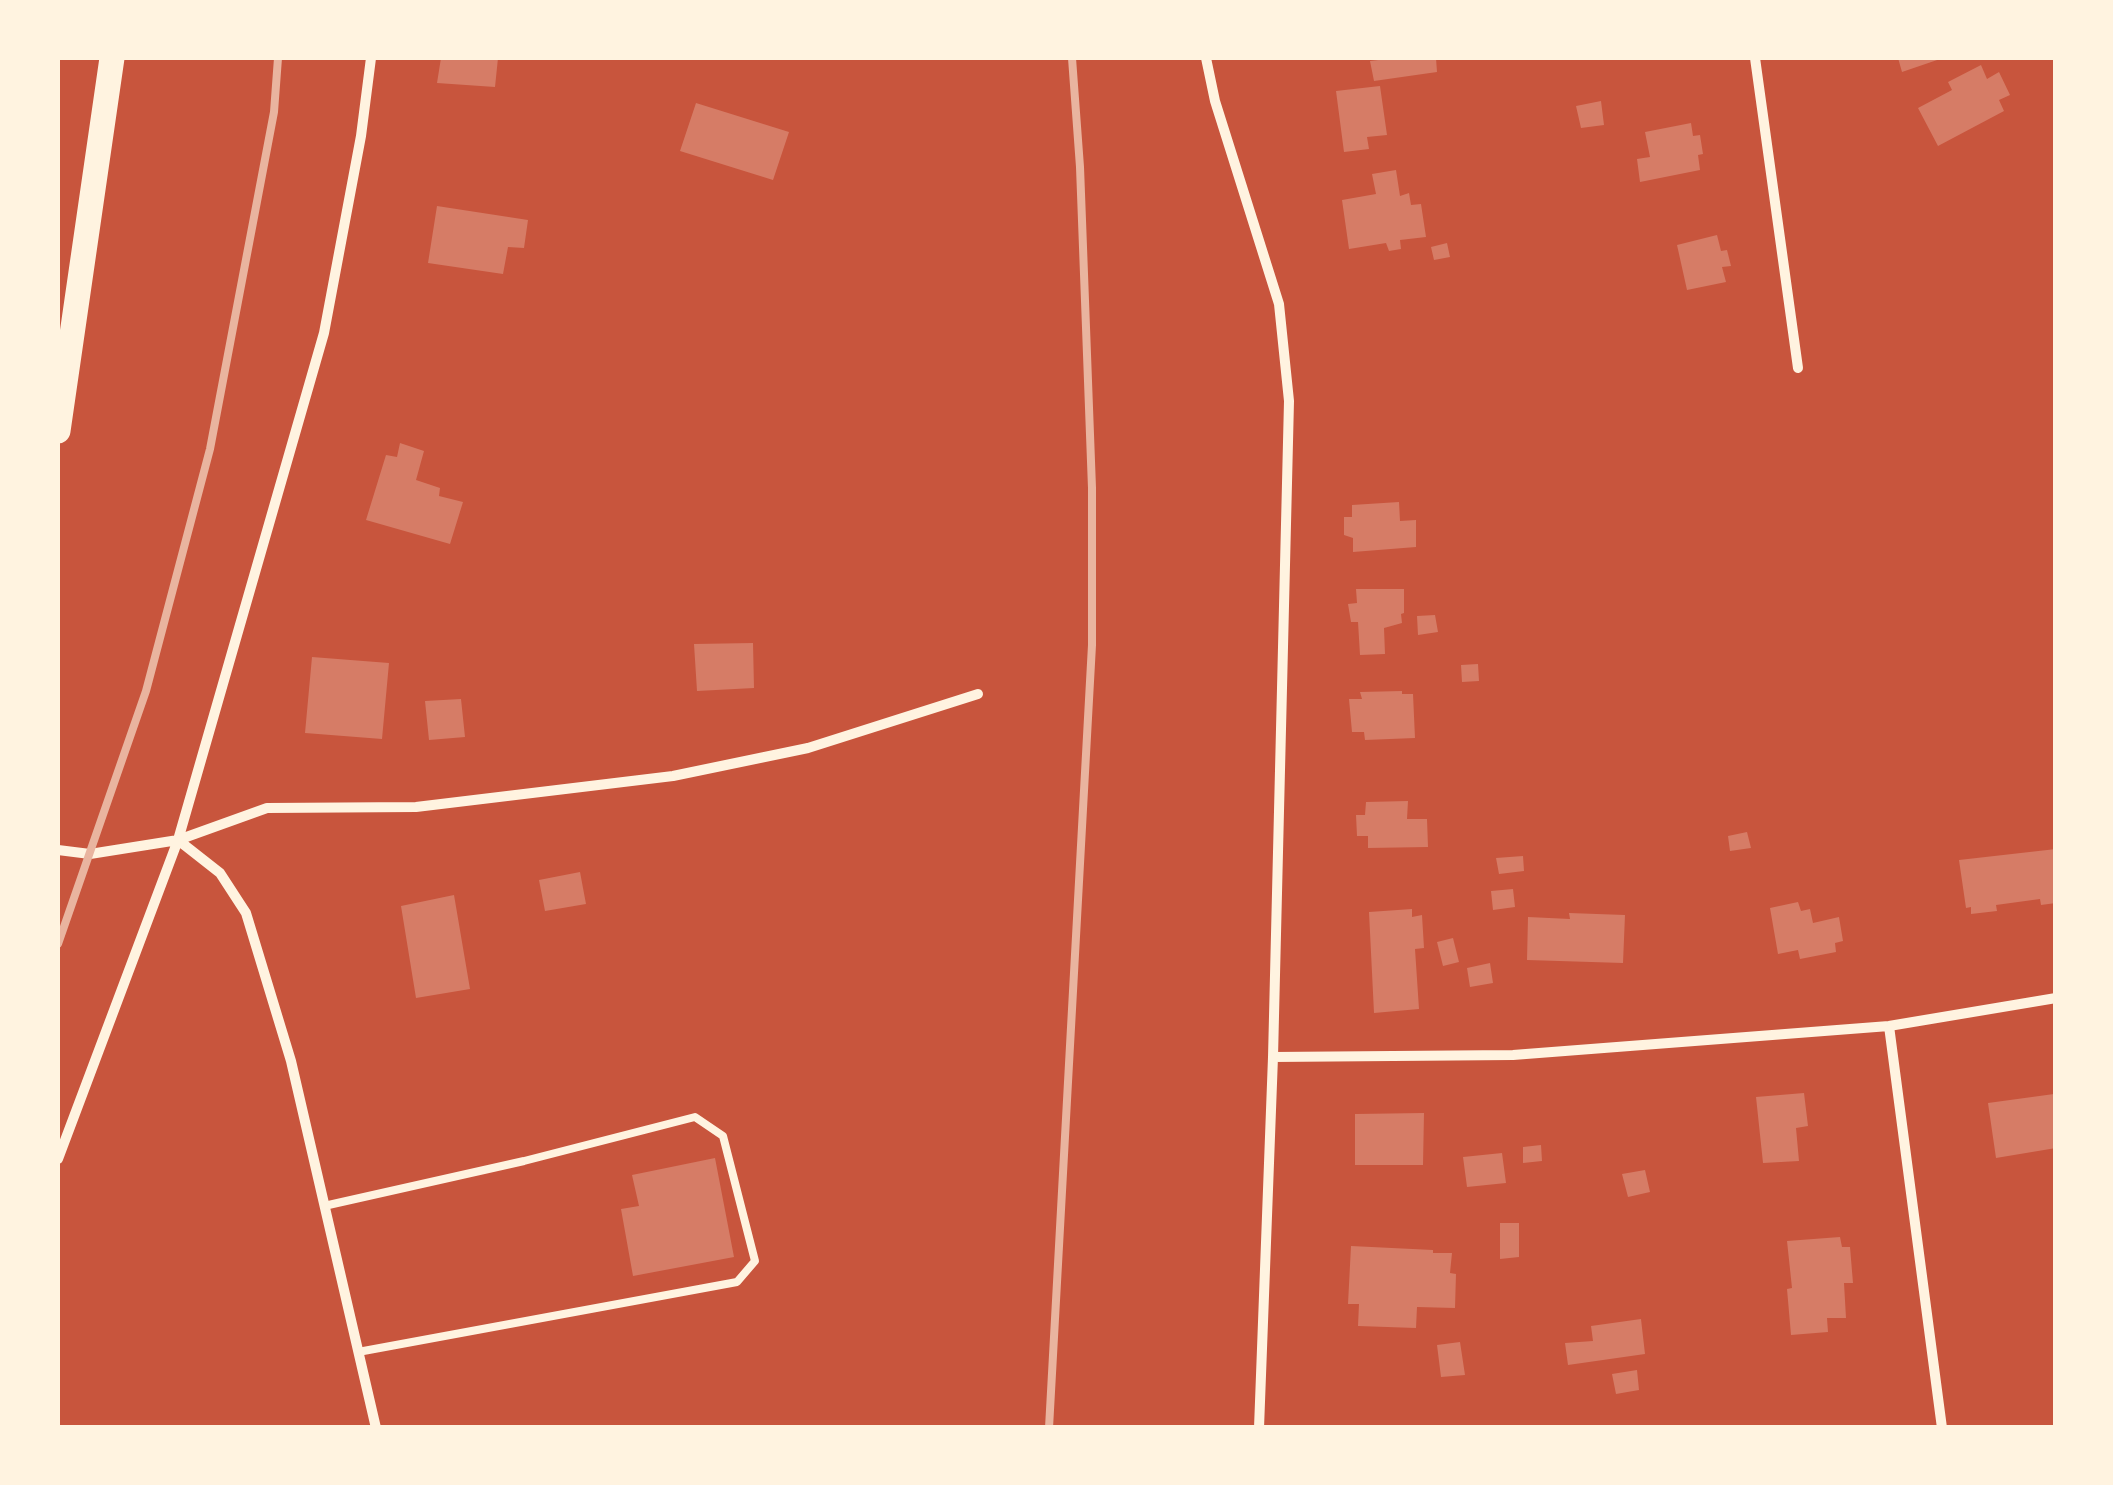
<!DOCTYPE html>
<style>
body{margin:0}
#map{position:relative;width:2113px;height:1485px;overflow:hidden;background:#c8553d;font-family:"IBM Plex Sans",sans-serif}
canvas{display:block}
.frame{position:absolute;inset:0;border:60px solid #fff3e0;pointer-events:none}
</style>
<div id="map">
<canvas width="2113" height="1485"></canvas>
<div class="frame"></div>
</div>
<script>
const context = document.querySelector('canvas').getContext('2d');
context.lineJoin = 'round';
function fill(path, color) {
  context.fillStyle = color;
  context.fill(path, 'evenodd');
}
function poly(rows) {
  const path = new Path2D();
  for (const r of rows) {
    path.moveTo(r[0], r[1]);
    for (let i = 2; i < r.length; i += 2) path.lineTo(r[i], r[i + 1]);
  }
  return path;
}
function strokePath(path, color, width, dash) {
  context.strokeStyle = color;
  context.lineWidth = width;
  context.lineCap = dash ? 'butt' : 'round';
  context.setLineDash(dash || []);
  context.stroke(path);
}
const building = poly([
 [441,58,498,58,495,87,437,83],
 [1395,58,1436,58,1437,72,1374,81,1370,61],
 [1898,58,1943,58,1902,72],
 [1981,65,1987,79,1999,72,2010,95,1999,100,2004,111,1938,146,1918,108,1952,90,1948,82],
 [1380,86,1387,135,1367,137,1369,149,1344,152,1336,91],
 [1601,101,1604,125,1581,128,1576,106],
 [696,103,789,132,773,180,680,151],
 [1691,123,1693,136,1700,135,1703,154,1698,155,1700,170,1640,182,1637,159,1650,157,1645,132],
 [1396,170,1400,196,1409,193,1411,205,1421,204,1426,237,1400,240,1401,249,1389,251,1386,243,1349,249,1342,200,1376,194,1372,174],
 [437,206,528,220,524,248,508,247,503,274,428,263],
 [1717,235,1721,251,1727,250,1731,266,1722,267,1726,282,1687,290,1677,245],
 [1447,243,1450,257,1434,260,1431,247],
 [400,443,424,451,416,480,440,488,439,496,463,502,450,544,366,520,386,455,397,457],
 [1399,502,1400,521,1416,520,1416,547,1353,552,1353,538,1344,535,1344,517,1352,517,1352,505],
 [1356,589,1404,589,1404,613,1401,614,1402,623,1384,628,1385,654,1360,655,1358,622,1351,622,1348,604,1357,603],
 [1435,615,1438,632,1418,635,1417,616],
 [753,643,754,688,697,691,694,644],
 [312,657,389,663,382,739,305,733],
 [1478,664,1479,681,1462,682,1461,665],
 [1402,691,1402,694,1413,694,1415,738,1365,740,1364,732,1352,732,1349,699,1362,699,1360,692],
 [461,699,465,737,429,740,425,701],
 [1408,801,1407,819,1427,819,1428,847,1368,848,1368,836,1357,836,1356,815,1365,815,1366,802],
 [1747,832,1751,848,1730,851,1728,836],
 [2056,849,2056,903,2041,905,2040,899,1996,905,1997,911,1971,914,1971,907,1966,908,1959,860],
 [1523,856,1524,871,1499,874,1496,858],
 [580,872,586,904,545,911,539,880],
 [1513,889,1515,907,1493,910,1491,891],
 [454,895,470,989,416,998,401,906],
 [1798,902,1801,911,1810,909,1813,923,1839,917,1843,941,1835,943,1836,952,1800,959,1798,950,1778,954,1770,908],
 [1412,909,1412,917,1422,915,1424,948,1415,949,1419,1009,1374,1013,1369,912],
 [1569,913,1625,915,1623,963,1527,960,1528,917,1570,919],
 [1453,938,1459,962,1443,966,1437,942],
 [1490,963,1493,983,1470,987,1467,968],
 [1804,1093,1808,1126,1796,1128,1799,1161,1763,1163,1756,1097],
 [2054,1094,2056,1148,1996,1158,1988,1103],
 [1424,1113,1423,1165,1355,1165,1355,1114],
 [1541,1145,1542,1161,1523,1163,1523,1147],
 [1502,1153,1506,1183,1467,1187,1463,1157],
 [715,1158,734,1257,633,1276,621,1209,639,1206,632,1175],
 [1645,1170,1650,1192,1628,1197,1622,1174],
 [1500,1223,1519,1223,1519,1257,1500,1259],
 [1840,1237,1842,1247,1850,1247,1853,1283,1844,1283,1846,1318,1827,1318,1828,1332,1791,1335,1787,1289,1792,1288,1787,1241],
 [1351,1246,1433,1250,1433,1253,1452,1253,1450,1273,1456,1274,1455,1308,1417,1307,1416,1328,1358,1326,1359,1304,1348,1304],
 [1641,1319,1645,1354,1568,1365,1565,1343,1593,1341,1591,1326],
 [1460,1342,1465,1375,1441,1377,1437,1345],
 [1637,1370,1639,1390,1616,1394,1612,1374]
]);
const service = poly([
 [324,1206,524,1161,695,1117,723,1136,755,1261,737,1282,358,1352]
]);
const minor = poly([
 [1206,58,1215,101,1279,304,1289,401,1273,1057,1259,1428],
 [1755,58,1798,368],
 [178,840,220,873,246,913,291,1061,376,1428],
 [58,850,90,854,178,840,267,808,416,807,673,776,808,748,978,694],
 [1889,1026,1942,1428],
 [1273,1057,1513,1055,1889,1026,2056,998],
 [58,1159,178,840,324,333,361,136,371,58]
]);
const primary = poly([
 [58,431,112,58]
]);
const rail = poly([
 [58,944,146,691,210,449,274,112,278,58],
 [1049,1428,1092,645,1092,488,1080,167,1072,58]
]);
fill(building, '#d67c66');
strokePath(service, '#fff3e0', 8);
strokePath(minor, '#fff3e0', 10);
strokePath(primary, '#fff3e0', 25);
strokePath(rail, '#e9b49f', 8);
</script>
